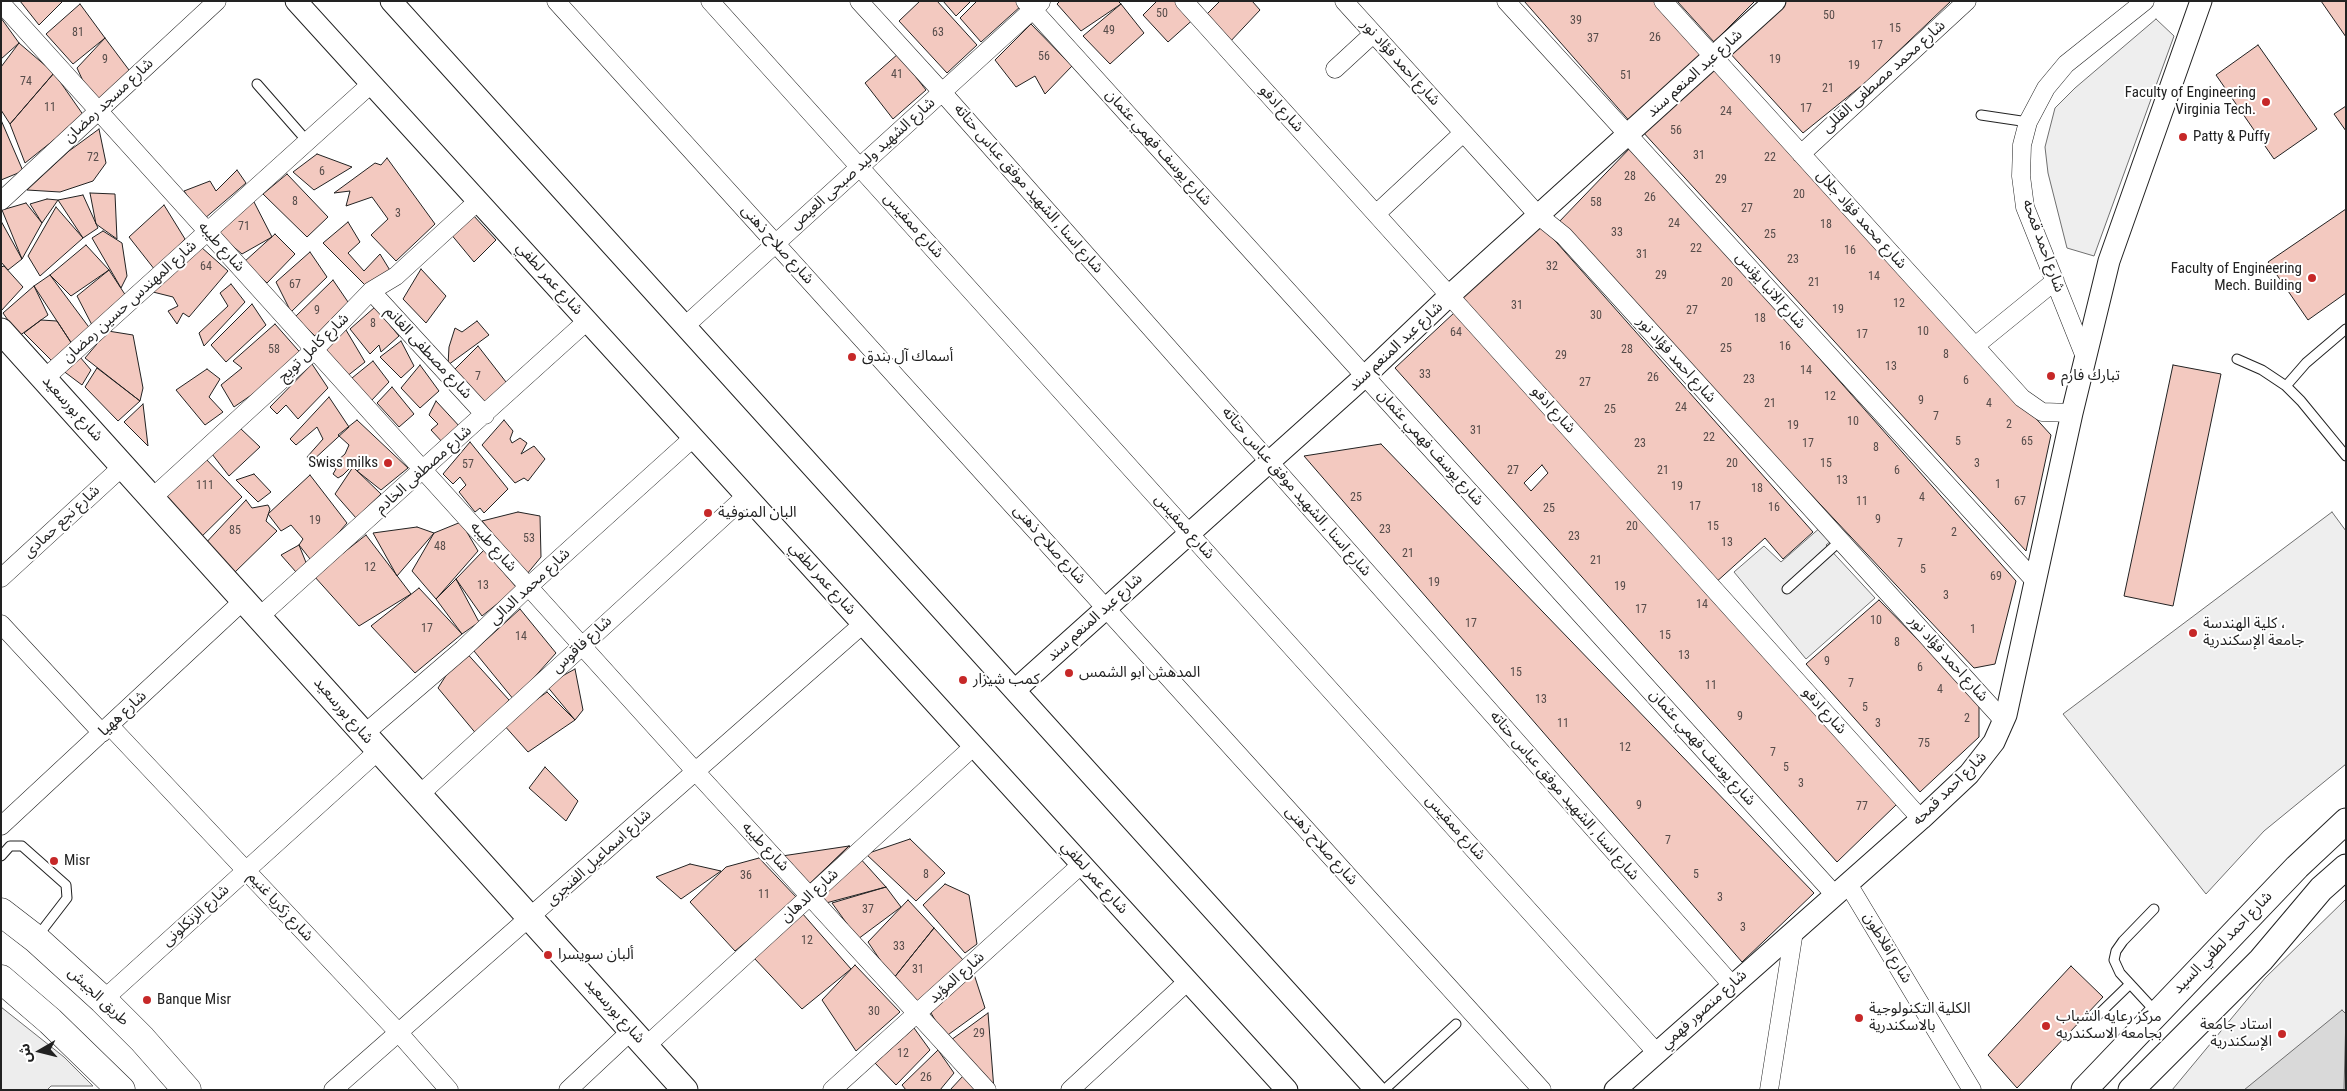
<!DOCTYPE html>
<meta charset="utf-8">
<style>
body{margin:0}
#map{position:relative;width:2347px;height:1091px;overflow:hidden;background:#fff;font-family:"Roboto Condensed","Noto Sans Arabic",sans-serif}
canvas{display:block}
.frame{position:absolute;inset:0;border:2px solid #222;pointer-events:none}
.north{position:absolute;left:15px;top:1026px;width:50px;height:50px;-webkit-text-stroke:4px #fff;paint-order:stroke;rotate:262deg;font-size:14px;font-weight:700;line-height:20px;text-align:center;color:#222}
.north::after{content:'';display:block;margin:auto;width:18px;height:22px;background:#222;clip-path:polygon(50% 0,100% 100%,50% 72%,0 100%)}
</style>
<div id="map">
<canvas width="2347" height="1091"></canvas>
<div class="frame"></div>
<div class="north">ش</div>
</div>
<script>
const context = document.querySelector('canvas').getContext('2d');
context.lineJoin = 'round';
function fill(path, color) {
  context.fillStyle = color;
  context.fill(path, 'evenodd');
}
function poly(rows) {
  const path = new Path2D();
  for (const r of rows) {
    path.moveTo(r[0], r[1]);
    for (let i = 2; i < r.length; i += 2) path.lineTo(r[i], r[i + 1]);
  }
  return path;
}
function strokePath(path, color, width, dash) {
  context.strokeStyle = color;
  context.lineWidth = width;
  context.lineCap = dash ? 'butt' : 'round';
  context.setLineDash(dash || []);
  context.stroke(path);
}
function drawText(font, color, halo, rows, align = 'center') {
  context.font = font + ' "Roboto Condensed","Noto Sans Arabic",sans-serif';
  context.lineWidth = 4;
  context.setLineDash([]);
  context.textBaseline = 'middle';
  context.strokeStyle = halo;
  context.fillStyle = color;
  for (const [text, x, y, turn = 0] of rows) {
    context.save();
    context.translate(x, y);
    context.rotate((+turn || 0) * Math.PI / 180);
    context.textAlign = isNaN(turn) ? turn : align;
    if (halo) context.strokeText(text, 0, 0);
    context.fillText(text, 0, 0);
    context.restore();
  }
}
const green = poly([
 [2156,19,2174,36,2094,256,2067,248,2048,173,2045,147,2055,108,2075,88,2156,19],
 [2332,512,2346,531,2346,764,2264,831,2206,894,2063,714,2332,512],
 [2346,899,2346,1090,2172,1090,2265,978,2346,899]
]);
const parking = poly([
 [1822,526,1832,540,1826,545,1875,598,1806,659,1734,572,1764,546,1781,562,1822,526],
 [1,1007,64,1057,93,1086,51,1086,47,1090,1,1090,1,1007]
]);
const water = poly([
 [2342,1010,2346,1014,2344,1090,2244,1090,2342,1010]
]);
const building = poly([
 [20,1,63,1,39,25,20,1],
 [920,1,937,1,977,45,947,73,899,21,920,1],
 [943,1,971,1,956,16,943,1],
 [977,1,1016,1,1021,6,981,42,960,18,977,1],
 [1060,1,1118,1,1121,4,1081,31,1057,4,1060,1],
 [1157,1,1181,1,1197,16,1168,42,1143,15,1157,1],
 [1220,1,1252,1,1260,10,1228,44,1204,17,1220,1],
 [1524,1,1654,1,1704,55,1632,124,1524,1],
 [1677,1,1755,1,1714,42,1677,1],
 [1785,1,1951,1,1866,82,1803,133,1728,51,1785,1],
 [2321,1,2346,1,2346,37,2321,1],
 [80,4,105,38,73,64,46,34,80,4],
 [1121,4,1144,33,1110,64,1083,36,1121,4],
 [1,18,19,43,1,59,1,18],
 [1031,24,1072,66,1045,94,1035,76,1016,87,995,60,1031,24],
 [105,38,129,70,95,107,77,68,105,38],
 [19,43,54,73,10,124,1,110,1,67,19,43],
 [2258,45,2317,129,2274,159,2216,75,2258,45],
 [898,54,926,90,893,119,865,83,898,54],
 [1712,65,2051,435,2026,551,1642,131,1712,65],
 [54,73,84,116,25,163,10,124,54,73],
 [2346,106,2346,131,2334,114,2346,106],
 [1,120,23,171,1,180,1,120],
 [99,129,106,163,93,181,60,192,27,190,69,151,99,129],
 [1632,146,2016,581,1995,664,1974,668,1557,224,1632,146],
 [317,154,352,167,314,190,293,172,317,154],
 [387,158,435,224,396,261,371,235,388,219,372,197,346,206,350,191,334,193,375,163,381,165,387,158],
 [237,170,246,183,204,219,184,191,210,181,216,191,237,170],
 [287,174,328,217,307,237,263,194,287,174],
 [90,193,115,194,117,239,96,224,90,193],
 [83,195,98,228,83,238,58,200,83,195],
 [47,199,58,200,42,223,30,204,47,199],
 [253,200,272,237,242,254,216,232,253,200],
 [26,203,42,223,22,259,2,210,26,203],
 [164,205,185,239,155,270,129,237,164,205],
 [56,207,83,238,40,276,28,256,56,207],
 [2346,209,2346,293,2308,320,2268,262,2346,209],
 [473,215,496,240,474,262,450,233,473,215],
 [1,221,22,259,8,270,1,262,1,221],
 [348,222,360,242,348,253,364,271,380,254,391,272,371,291,323,243,348,222],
 [1542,226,1813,532,1783,559,1765,538,1714,584,1461,298,1542,226],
 [103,231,122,243,127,276,121,288,92,238,103,231],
 [275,234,295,254,267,283,244,262,275,234],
 [86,245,109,270,71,296,50,275,86,245],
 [201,247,228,271,189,317,183,313,177,324,168,311,178,306,173,297,153,292,201,247],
 [310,252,327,277,291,312,276,282,310,252],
 [4,266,23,287,1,311,1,267,4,266],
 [421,269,446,296,426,323,403,299,421,269],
 [109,270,126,296,92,325,77,296,109,270],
 [50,275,91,330,72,344,34,286,50,275],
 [333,280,348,302,315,336,295,317,333,280],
 [231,284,245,302,204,346,199,333,228,306,220,293,231,284],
 [34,286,48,315,19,336,3,313,34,286],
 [252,304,266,325,226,362,211,345,252,304],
 [375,307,399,336,381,352,379,345,370,354,350,329,375,307],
 [1454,313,1897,804,1837,862,1395,368,1454,313],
 [41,320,57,321,72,344,52,361,24,333,41,320],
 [477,321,489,335,448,365,449,347,455,328,462,332,477,321],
 [275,324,305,358,234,407,221,385,242,368,233,361,275,324],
 [346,330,365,362,346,377,324,351,346,330],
 [108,331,133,335,143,388,140,401,85,358,108,331],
 [401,341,414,366,401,378,380,357,401,341],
 [478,346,506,382,480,409,449,375,478,346],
 [80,357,91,370,82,385,62,370,80,357],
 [373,361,389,382,371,401,352,378,373,361],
 [312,364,328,388,298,419,286,405,277,414,270,407,312,364],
 [420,365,439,391,420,408,401,388,420,365],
 [2173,365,2221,374,2173,606,2124,596,2173,365],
 [97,368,140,401,118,421,85,387,97,368],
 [207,369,220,379,209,397,223,412,205,425,176,390,207,369],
 [392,387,414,414,399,427,377,403,392,387],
 [329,397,349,427,311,462,307,457,323,439,317,427,296,445,290,439,329,397],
 [436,401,461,428,444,444,431,430,438,424,429,415,436,401],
 [143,404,148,446,124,422,143,404],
 [357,420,408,468,381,490,357,471,366,464,360,458,343,475,338,478,333,474,336,469,331,466,345,454,349,445,338,435,357,420],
 [504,420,513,431,510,439,512,443,520,438,527,443,521,454,534,446,545,459,528,481,524,478,515,483,482,445,504,420],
 [240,428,260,447,229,476,212,454,240,428],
 [470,442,508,489,484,513,480,508,475,512,459,492,466,485,460,477,453,484,443,474,470,442],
 [1381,444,1814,893,1742,962,1304,456,1381,444],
 [205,458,242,497,196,542,160,501,205,458],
 [1542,465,1548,473,1531,491,1524,483,1542,465],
 [353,467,381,494,356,518,335,494,353,467],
 [254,474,271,492,258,502,236,480,254,474],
 [310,475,347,523,317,558,310,559,299,545,303,539,291,525,281,531,268,514,310,475],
 [246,500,252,508,268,505,270,509,266,521,277,531,232,575,202,547,246,500],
 [518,512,540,516,541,557,527,574,482,521,518,512],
 [461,522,478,551,436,599,412,571,434,533,461,522],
 [417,527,434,533,397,576,373,533,417,527],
 [366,535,411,594,359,626,314,576,366,535],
 [299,545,307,565,296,572,281,555,299,545],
 [484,550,517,588,482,616,456,579,484,550],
 [456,579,479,622,462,634,436,599,456,579],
 [419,588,462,634,415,673,371,626,419,588],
 [1879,600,1979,702,1979,737,1920,792,1806,664,1879,600],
 [520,609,556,653,514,700,474,651,520,609],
 [463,649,509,700,478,736,438,688,463,649],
 [575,669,583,710,575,720,546,685,575,669],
 [547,692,575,720,528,752,503,724,547,692],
 [545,767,578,801,566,821,529,788,545,767],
 [910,839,945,873,916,901,866,854,910,839],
 [849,846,807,886,782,856,849,846],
 [849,846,886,887,826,903,811,883,849,846],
 [759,858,798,899,735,951,690,902,726,867,759,858],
 [690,864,721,871,681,899,656,877,690,864],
 [945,884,969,895,977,944,965,953,923,905,945,884],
 [886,887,901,907,858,939,832,903,886,887],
 [908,900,934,928,893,979,868,942,908,900],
 [802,913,851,969,802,1009,754,958,802,913],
 [934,928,964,961,915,1003,893,979,934,928],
 [855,965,900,1012,856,1051,822,1000,855,965],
 [971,965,985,1008,945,1037,931,1013,971,965],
 [2071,966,2103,997,2017,1088,1988,1055,2071,966],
 [988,1013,994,1090,951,1040,988,1013],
 [914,1028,930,1050,896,1085,875,1063,914,1028],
 [938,1050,954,1073,940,1090,906,1090,902,1085,938,1050],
 [963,1076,975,1090,950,1090,963,1076]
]);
const service = poly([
 [257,84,307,141],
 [1981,115,2028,122],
 [2237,359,2262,370,2286,386,2301,401,2346,456],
 [2286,386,2306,363,2346,329],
 [1787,589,1840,541],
 [1,856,10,846,22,846,66,885,67,898,37,937],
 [2154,909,2123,941,2116,951,2114,960,2120,973,2156,1012],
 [2097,1016,2130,984],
 [1384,1090,1456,1024]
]);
const minor = poly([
 [556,1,1542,1090],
 [710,1,1657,1053],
 [859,1,942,92,1732,985],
 [1025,1,1835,895],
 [1184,1,1921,819],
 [1344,1,1538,215,1564,236,2004,721],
 [1506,1,2035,581],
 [1663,1,2022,398,2042,412,2072,413],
 [1,3,696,772,987,1090],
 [1335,69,1373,34],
 [1801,154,1967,1],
 [1,201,217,1],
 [1376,214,1463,133],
 [371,291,485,415],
 [685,326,1041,2],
 [1975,346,2055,281],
 [2085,357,2025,207,2021,176,2022,145,2028,122,2046,88,2066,64,2145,1],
 [44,379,371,84],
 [152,498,314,350,371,291,396,276,478,201],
 [1,578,123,466],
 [259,617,587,321],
 [1,624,102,733],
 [110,726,399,1033,449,1090],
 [364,734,463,649,528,587,693,438],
 [419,795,746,496],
 [1,826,244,600],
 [1848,884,1972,1090],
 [103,1000,378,751],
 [646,1046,974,746],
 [333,1090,863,624],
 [568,1090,631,1031],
 [832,1090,1082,864],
 [1070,1090,1188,981],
 [1769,1090,1794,931]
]);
const tertiary = poly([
 [296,1,1287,1090],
 [391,1,1376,1090],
 [1015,690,1365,376,1449,296,1775,1],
 [1615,1090,1921,819,1969,774,1994,742,2006,715,2072,413,2109,261,2201,1]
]);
const secondary = poly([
 [1,331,685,1090],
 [2084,1090,2297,867,2346,821],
 [2131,1090,2261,960,2321,889,2346,867]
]);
const trunk = poly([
 [1,912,36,939,103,1000,142,1039,187,1090],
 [1,979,50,1021,121,1090]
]);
const markers = [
 [2266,102,5,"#c62828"],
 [2183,137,5,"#c62828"],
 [2312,278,5,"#c62828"],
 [852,357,5,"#c62828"],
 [2051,376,5,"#c62828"],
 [388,463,5,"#c62828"],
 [708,513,5,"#c62828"],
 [2193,633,5,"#c62828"],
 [1069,673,5,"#c62828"],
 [963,680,5,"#c62828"],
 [54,861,5,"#c62828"],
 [548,955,5,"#c62828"],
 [147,1000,5,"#c62828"],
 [1859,1018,5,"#c62828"],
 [2046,1026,5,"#c62828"],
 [2282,1034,5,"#c62828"]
];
const numberNames = [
 ["50",1162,14],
 ["50",1829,16],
 ["39",1576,21],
 ["15",1895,29],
 ["49",1109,31],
 ["81",78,33],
 ["63",938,33],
 ["26",1655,38],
 ["37",1593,39],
 ["17",1877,46],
 ["56",1044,57],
 ["9",105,60],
 ["19",1775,60],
 ["19",1854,66],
 ["41",897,75],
 ["51",1626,76],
 ["74",26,82],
 ["21",1828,89],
 ["11",50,108],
 ["17",1806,109],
 ["24",1726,112],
 ["56",1676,131],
 ["31",1699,156],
 ["72",93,158],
 ["22",1770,158],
 ["6",322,172],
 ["28",1630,177],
 ["29",1721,180],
 ["20",1799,195],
 ["26",1650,198],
 ["8",295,202],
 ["58",1596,203],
 ["27",1747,209],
 ["3",398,214],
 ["24",1674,224],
 ["18",1826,225],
 ["71",244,227],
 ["33",1617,233],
 ["25",1770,235],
 ["22",1696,249],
 ["16",1850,251],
 ["31",1642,255],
 ["23",1793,260],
 ["64",206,267],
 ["32",1552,267],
 ["29",1661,276],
 ["14",1874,277],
 ["20",1727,283],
 ["21",1814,283],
 ["67",295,285],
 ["12",1899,304],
 ["31",1517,306],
 ["19",1838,310],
 ["9",317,311],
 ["27",1692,311],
 ["30",1596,316],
 ["18",1760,319],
 ["8",373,324],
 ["10",1923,332],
 ["64",1456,333],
 ["17",1862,335],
 ["16",1785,347],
 ["25",1726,349],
 ["58",274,350],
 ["28",1627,350],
 ["8",1946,355],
 ["29",1561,356],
 ["13",1891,367],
 ["14",1806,371],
 ["33",1425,375],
 ["7",478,377],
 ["26",1653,378],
 ["23",1749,380],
 ["6",1966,381],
 ["27",1585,383],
 ["12",1830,397],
 ["9",1921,401],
 ["21",1770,404],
 ["4",1989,404],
 ["24",1681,408],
 ["25",1610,410],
 ["7",1936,417],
 ["10",1853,422],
 ["2",2009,425],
 ["19",1793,426],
 ["31",1476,431],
 ["22",1709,438],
 ["5",1958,442],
 ["65",2027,442],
 ["23",1640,444],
 ["17",1808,444],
 ["8",1876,448],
 ["20",1732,464],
 ["15",1826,464],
 ["3",1977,464],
 ["57",468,465],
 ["27",1513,471],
 ["21",1663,471],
 ["6",1897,471],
 ["13",1842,481],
 ["1",1998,485],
 ["111",205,486],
 ["19",1677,487],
 ["18",1757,489],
 ["25",1356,498],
 ["4",1922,498],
 ["11",1862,502],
 ["67",2020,502],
 ["17",1695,507],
 ["16",1774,508],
 ["25",1549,509],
 ["9",1878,520],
 ["19",315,521],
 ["20",1632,527],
 ["15",1713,527],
 ["23",1385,530],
 ["85",235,531],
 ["2",1954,533],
 ["23",1574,537],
 ["53",529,539],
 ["13",1727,543],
 ["7",1900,544],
 ["48",440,547],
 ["21",1408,554],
 ["21",1596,561],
 ["12",370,568],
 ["5",1923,570],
 ["69",1996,577],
 ["19",1434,583],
 ["13",483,586],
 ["19",1620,587],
 ["3",1946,596],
 ["14",1702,605],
 ["17",1641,610],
 ["10",1876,621],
 ["17",1471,624],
 ["17",427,629],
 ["1",1973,630],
 ["15",1665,636],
 ["14",521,637],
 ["8",1897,643],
 ["13",1684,656],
 ["9",1827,662],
 ["6",1920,668],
 ["15",1516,673],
 ["7",1851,684],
 ["11",1711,686],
 ["4",1940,690],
 ["13",1541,700],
 ["5",1865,708],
 ["9",1740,717],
 ["2",1967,719],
 ["11",1563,724],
 ["3",1878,724],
 ["75",1924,744],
 ["12",1625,748],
 ["7",1773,753],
 ["5",1786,768],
 ["3",1801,784],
 ["9",1639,806],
 ["77",1862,807],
 ["7",1668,841],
 ["8",926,875],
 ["5",1696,875],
 ["36",746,876],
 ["11",764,895],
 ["3",1720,898],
 ["37",868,910],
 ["3",1743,928],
 ["12",807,941],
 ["33",899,947],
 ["31",918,970],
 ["30",874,1012],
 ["29",979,1034],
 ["12",903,1054],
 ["26",926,1078]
];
const streetNames = [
 ["شارع احمد فؤاد نور",1400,63,48],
 ["شارع عبد المنعم سند",1695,74,-42],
 ["شارع محمد مصطفى القللى",1884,77,-42],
 ["شارع مسجد رمضان",109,101,-43],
 ["شارع ادفو",1281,109,48],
 ["شارع يوسف فهمي عثمان",1158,148,48],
 ["شارع الشهيد وليد صبحى العيص",863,164,-42],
 ["شارع اسنا , الشهيد موفق عباس حتاته",1028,189,49],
 ["شارع محمد فؤاد جلال",1861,220,48],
 ["شارع ممفيس",913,226,48],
 ["شارع صلاح ذهنى",777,245,48],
 ["شارع احمد قمحه",2043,246,70],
 ["شارع طيبه",221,247,48],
 ["شارع عمر لطفي",549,279,48],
 ["شارع الانبا يؤنس",1770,291,48],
 ["شارع المهندس حسين رمضان",130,302,-42],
 ["شارع عبد المنعم سند",1396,347,-43],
 ["شارع كامل تويج",314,348,-44],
 ["شارع مصطفى الغانم",428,353,47],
 ["شارع احمد فؤاد نور",1676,360,48],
 ["شارع بورسعيد",72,409,48],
 ["شارع ادفو",1553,410,48],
 ["شارع يوسف فهمي عثمان",1430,448,48],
 ["شارع مصطفى الخادم",424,470,-42],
 ["شارع اسنا , الشهيد موفق عباس حتاته",1296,492,49],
 ["شارع نجع حمادى",62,522,-43],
 ["شارع ممفيس",1184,527,48],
 ["شارع صلاح ذهنى",1049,545,48],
 ["شارع طيبه",493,547,48],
 ["شارع عمر لطفي",822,579,48],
 ["شارع محمد الدالى",530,587,-43],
 ["شارع عبد المنعم سند",1095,618,-42],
 ["شارع فاقوس",582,645,-43],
 ["شارع احمد فؤاد نور",1948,659,48],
 ["شارع بورسعيد",343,711,49],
 ["شارع ادفو",1824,711,48],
 ["شارع ههيا",123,714,-43],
 ["شارع يوسف فهمي عثمان",1702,748,48],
 ["شارع احمد قمحه",1950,789,-45],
 ["شارع اسنا , الشهيد موفق عباس حتاته",1564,796,49],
 ["شارع ممفيس",1455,828,48],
 ["شارع صلاح ذهنى",1321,846,48],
 ["شارع طيبه",765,847,47],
 ["شارع اسماعيل الفنجرى",599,858,-42],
 ["شارع عمر لطفي",1094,878,48],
 ["شارع الدهان",810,896,-42],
 ["شارع زكريا غنيم",280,907,47],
 ["شارع الزنكلونى",196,916,-42],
 ["شارع احمد لطفي السيد",2223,943,-46],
 ["شارع افلاطون",1887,948,59],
 ["شارع المؤيد",957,978,-42],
 ["طريق الجيش",98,997,43],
 ["شارع منصور فهمي",1704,1010,-42],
 ["شارع بورسعيد",614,1011,48]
];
const poiNames = [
 ["Faculty of Engineering",2256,93,"right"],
 ["Virginia Tech.",2256,110,"right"],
 ["Patty & Puffy",2193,137],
 ["Faculty of Engineering",2302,269,"right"],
 ["Mech. Building",2302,286,"right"],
 ["أسماك آل بندق",862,357],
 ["تبارك فارم",2061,376],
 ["Swiss milks",378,463,"right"],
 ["البان المنوفية",718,513],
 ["كلية الهندسة ،",2203,624],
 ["جامعة الإسكندرية",2203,641],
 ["المدهش ابو الشمس",1079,673],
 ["كمب شيزار",973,680],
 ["Misr",64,861],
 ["ألبان سويسرا",558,955],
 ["Banque Misr",157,1000],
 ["الكلية التكنولوجية",1869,1009],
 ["بالاسكندرية",1869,1026],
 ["مركز رعايه الشباب",2056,1017],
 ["بجامعه الاسكندريه",2056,1034],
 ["استاد جامعة",2272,1025,"right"],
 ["الإسكندرية",2272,1042,"right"]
];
fill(green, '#eee');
strokePath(green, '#6f6f6f', 1);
fill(parking, '#ededed');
strokePath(parking, '#6f6f6f', 1);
fill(water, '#d9d9d9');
strokePath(water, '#6f6f6f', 1);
fill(building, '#f3c9c0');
strokePath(building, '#222', 1);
strokePath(service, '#222', 11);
strokePath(minor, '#222', 19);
strokePath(tertiary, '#222', 23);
strokePath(secondary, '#222', 27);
strokePath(trunk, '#222', 29);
strokePath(service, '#fff', 9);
strokePath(minor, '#fff', 18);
strokePath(tertiary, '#fff', 21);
strokePath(secondary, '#fff', 25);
strokePath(trunk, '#fff', 28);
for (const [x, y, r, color] of markers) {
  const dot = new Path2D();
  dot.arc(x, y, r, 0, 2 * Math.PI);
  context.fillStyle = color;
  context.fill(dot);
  strokePath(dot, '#fff', 2);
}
drawText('12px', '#564c4a', null, numberNames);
drawText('15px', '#222', '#fff', streetNames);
drawText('15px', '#222', '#fff', poiNames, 'left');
</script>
